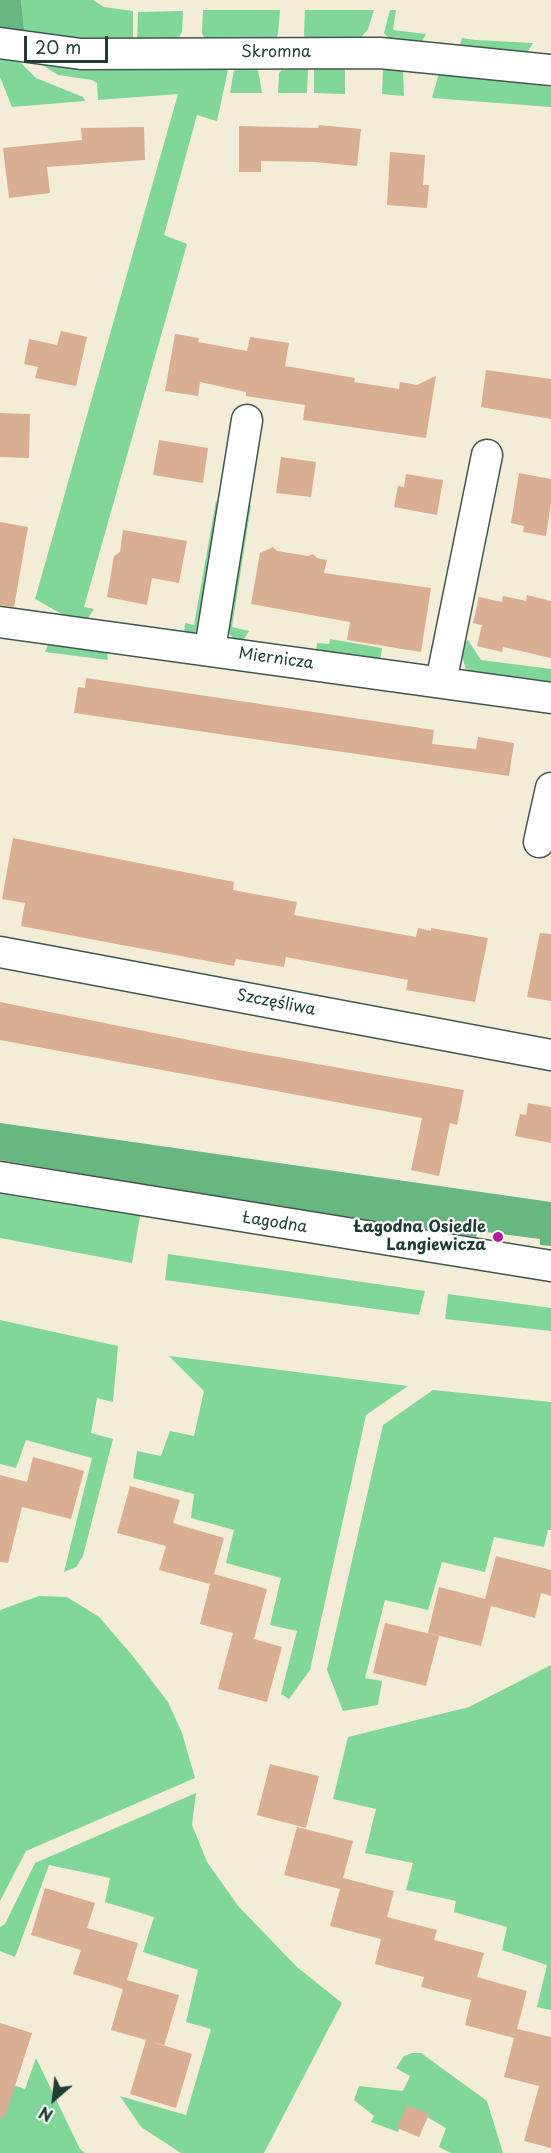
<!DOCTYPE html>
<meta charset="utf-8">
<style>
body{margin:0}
#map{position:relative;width:551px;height:2153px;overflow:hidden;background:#f3ecd6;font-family:"Playpen Sans",sans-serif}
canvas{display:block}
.north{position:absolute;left:24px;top:2069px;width:60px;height:60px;-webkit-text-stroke:4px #fff;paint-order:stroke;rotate:208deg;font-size:16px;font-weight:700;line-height:24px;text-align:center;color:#1f3d34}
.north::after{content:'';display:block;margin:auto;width:21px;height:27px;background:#1f3d34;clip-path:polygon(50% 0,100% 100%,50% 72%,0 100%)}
.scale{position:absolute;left:24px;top:36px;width:84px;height:27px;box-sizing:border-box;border:3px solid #1f3d34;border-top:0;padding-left:8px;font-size:18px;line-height:21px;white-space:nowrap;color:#1f3d34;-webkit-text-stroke:4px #fff;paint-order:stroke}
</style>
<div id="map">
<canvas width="551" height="2153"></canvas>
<div class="north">N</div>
<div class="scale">20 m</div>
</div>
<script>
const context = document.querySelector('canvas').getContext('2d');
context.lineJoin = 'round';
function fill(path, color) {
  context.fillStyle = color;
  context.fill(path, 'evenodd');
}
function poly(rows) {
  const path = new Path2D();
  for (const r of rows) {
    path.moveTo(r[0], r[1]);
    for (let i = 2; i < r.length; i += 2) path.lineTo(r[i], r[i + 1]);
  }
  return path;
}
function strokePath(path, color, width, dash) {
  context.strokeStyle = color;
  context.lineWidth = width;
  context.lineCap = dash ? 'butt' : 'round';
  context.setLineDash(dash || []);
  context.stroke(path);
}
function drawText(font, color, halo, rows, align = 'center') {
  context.font = font + ' "Playpen Sans",sans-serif';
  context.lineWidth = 4.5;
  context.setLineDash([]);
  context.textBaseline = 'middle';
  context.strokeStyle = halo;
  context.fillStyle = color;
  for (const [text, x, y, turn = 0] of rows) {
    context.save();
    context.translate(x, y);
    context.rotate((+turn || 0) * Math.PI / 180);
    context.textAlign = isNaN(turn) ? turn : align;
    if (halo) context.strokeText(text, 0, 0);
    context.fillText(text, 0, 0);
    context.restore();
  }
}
const green = poly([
 [21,0,93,0,104,7,133,11,133,43,25,37],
 [203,10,280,10,278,34,275,41,206,41,202,33],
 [305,10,374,10,368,29,359,40,309,41,304,36],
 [390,10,396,10,393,30,426,34,422,41,388,38,384,33],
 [183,11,182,32,177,41,137,42,138,12],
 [462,38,475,40,533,43,526,54,460,46],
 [0,56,19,61,36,78,83,97,85,101,12,107,0,77],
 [39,63,65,68,228,70,217,121,197,115,164,235,187,244,84,607,94,609,86,621,69,618,35,599,178,94,98,100,97,83,92,80,58,75],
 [308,69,307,93,278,93,279,73,282,70],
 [314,69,345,69,345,94,314,93],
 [234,70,258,70,262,93,230,93],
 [383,70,403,70,404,96,382,94],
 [439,73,551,87,551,107,432,98],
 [216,501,225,504,202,624,192,636,184,635,185,623,194,625],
 [251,505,232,627,249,631,244,639,235,640,225,629,243,509],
 [330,639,382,648,380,661,316,653,317,643,329,644],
 [468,640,481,660,551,669,551,683,471,672,466,669,461,654,461,644],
 [48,645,107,652,108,660,45,652],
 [0,1194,140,1216,132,1263,0,1238],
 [168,1254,425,1291,419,1315,165,1280],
 [448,1294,551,1308,551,1331,445,1319],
 [0,1320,118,1346,113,1402,97,1398,91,1433,113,1439,83,1556,76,1567,64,1572,92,1458,26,1440,16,1468,0,1464],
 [169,1356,408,1386,366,1415,310,1670,289,1699,281,1694,297,1631,270,1625,281,1578,226,1563,234,1530,191,1518,194,1494,133,1478,137,1451,161,1456,170,1431,194,1436,204,1391],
 [433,1390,551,1402,551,1530,548,1530,544,1547,494,1537,485,1572,442,1562,428,1610,385,1600,365,1678,382,1681,378,1705,343,1711,327,1670,383,1425],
 [39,1596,67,1597,99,1617,132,1655,168,1702,182,1733,195,1778,26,1851,0,1901,0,1610],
 [551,1665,551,2010,537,2007,547,1965,502,1950,507,1927,454,1912,456,1901,406,1890,413,1863,365,1853,376,1809,333,1799,348,1737,469,1707],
 [196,1793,192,1825,207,1862,239,1907,297,1967,342,2003,264,2153,181,2153,141,2127,120,2096,186,2115,211,2029,186,2022,198,1970,143,1952,154,1917,105,1902,110,1878,49,1865,15,1957,0,1951,0,1927,5,1924,35,1863],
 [412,2053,421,2053,487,2101,503,2153,451,2153,439,2147,446,2128,408,2106,398,2132,371,2122,374,2116,354,2100,359,2086,403,2091,410,2076,396,2068,404,2056],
 [36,2058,80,2149,85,2153,0,2153,0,2080,25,2089]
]);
const forest = poly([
 [0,0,21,0,25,37,0,33],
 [0,1123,551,1202,551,1246,540,1245,540,1239,478,1231,476,1237,406,1229,0,1160]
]);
const building = poly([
 [319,125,361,129,357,166,315,162,261,161,261,172,239,172,239,126,318,128],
 [144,127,145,160,47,167,50,193,9,198,3,148,82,140,81,128],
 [390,152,425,155,423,185,429,185,427,208,387,205],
 [61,331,87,337,76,386,35,378,38,367,24,364,29,339,57,345],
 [175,334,199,338,198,342,247,351,250,337,289,343,285,366,355,378,354,382,399,389,400,382,417,385,436,376,426,438,303,420,305,405,246,396,246,392,200,382,198,396,165,391],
 [486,370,551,379,551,419,481,407],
 [0,413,30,414,29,458,0,457],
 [159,440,208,448,203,483,153,475],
 [281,457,316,462,311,497,276,493],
 [519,473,551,479,551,503,546,536,523,532,524,526,511,523],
 [406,474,443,480,437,515,394,507,398,486,404,487],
 [0,522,28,527,14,607,0,605],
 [123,530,187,541,179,583,152,578,147,605,107,597,114,556,120,552],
 [273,547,277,551,308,556,313,554,317,558,327,560,324,573,431,588,421,652,347,640,350,622,251,604,260,553],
 [527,595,551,601,551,658,503,647,502,652,477,646,482,625,473,623,479,597,502,602,503,596,526,601],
 [86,678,434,730,432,744,476,749,478,737,514,743,509,776,74,713,78,687,85,688],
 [13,838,234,882,233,890,297,902,294,915,416,937,418,928,431,931,431,928,488,938,475,1002,406,990,408,980,286,957,284,967,236,959,234,966,21,926,25,903,2,899],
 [540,933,551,934,551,1001,527,997],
 [0,1002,244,1051,464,1090,457,1125,450,1123,439,1176,411,1170,422,1118,0,1040],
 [528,1103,551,1107,551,1143,515,1136,520,1114,526,1115],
 [33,1457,84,1471,71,1519,22,1507,8,1563,0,1562,0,1475,27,1482],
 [130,1486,180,1500,173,1523,224,1538,214,1574,267,1589,254,1639,282,1647,267,1702,218,1689,233,1633,200,1624,210,1584,159,1570,166,1546,117,1533],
 [496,1556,551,1570,551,1596,541,1593,535,1618,491,1606,481,1646,428,1633,439,1587,485,1599],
 [385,1623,439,1636,426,1686,373,1673],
 [270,1764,319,1776,306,1828,257,1815],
 [297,1827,353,1841,343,1878,394,1891,387,1917,437,1930,434,1940,484,1953,477,1977,527,1991,517,2029,551,2037,551,2148,524,2141,539,2086,504,2077,514,2038,465,2025,471,2000,421,1987,424,1977,375,1964,381,1939,330,1926,340,1889,284,1875],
 [45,1888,95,1903,87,1928,138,1943,127,1980,179,1995,164,2046,153,2042,192,2054,176,2108,130,2094,146,2040,111,2030,123,1989,73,1974,81,1950,31,1935],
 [0,2023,32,2033,5,2117,0,2117],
 [407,2105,429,2114,419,2137,397,2128]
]);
const minor = poly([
 [0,43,81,54,380,53,551,70],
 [0,622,551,698],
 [210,649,247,420],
 [441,682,487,455],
 [539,842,551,788],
 [0,952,551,1055],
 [0,1177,551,1266]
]);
const markers = [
 [498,1237,6,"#b5179e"]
];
const streetNames = [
 ["Skromna",276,53],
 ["Miernicza",276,659,8],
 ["Szczęśliwa",276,1003,11],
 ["Łagodna",275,1223,9]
];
const poiNames = [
 ["Łagodna Osiedle",486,1228],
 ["Langiewicza",486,1246]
];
fill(green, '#81d699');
fill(forest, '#68b781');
fill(building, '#d9ae93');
strokePath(minor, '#3f574c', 33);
strokePath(minor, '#fff', 30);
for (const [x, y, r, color] of markers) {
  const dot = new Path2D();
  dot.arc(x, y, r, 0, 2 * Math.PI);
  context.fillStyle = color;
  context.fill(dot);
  strokePath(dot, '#fff', 2);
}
drawText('16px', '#1f3d34', '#fff', streetNames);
drawText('bold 16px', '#1f3d34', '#fff', poiNames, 'right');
</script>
